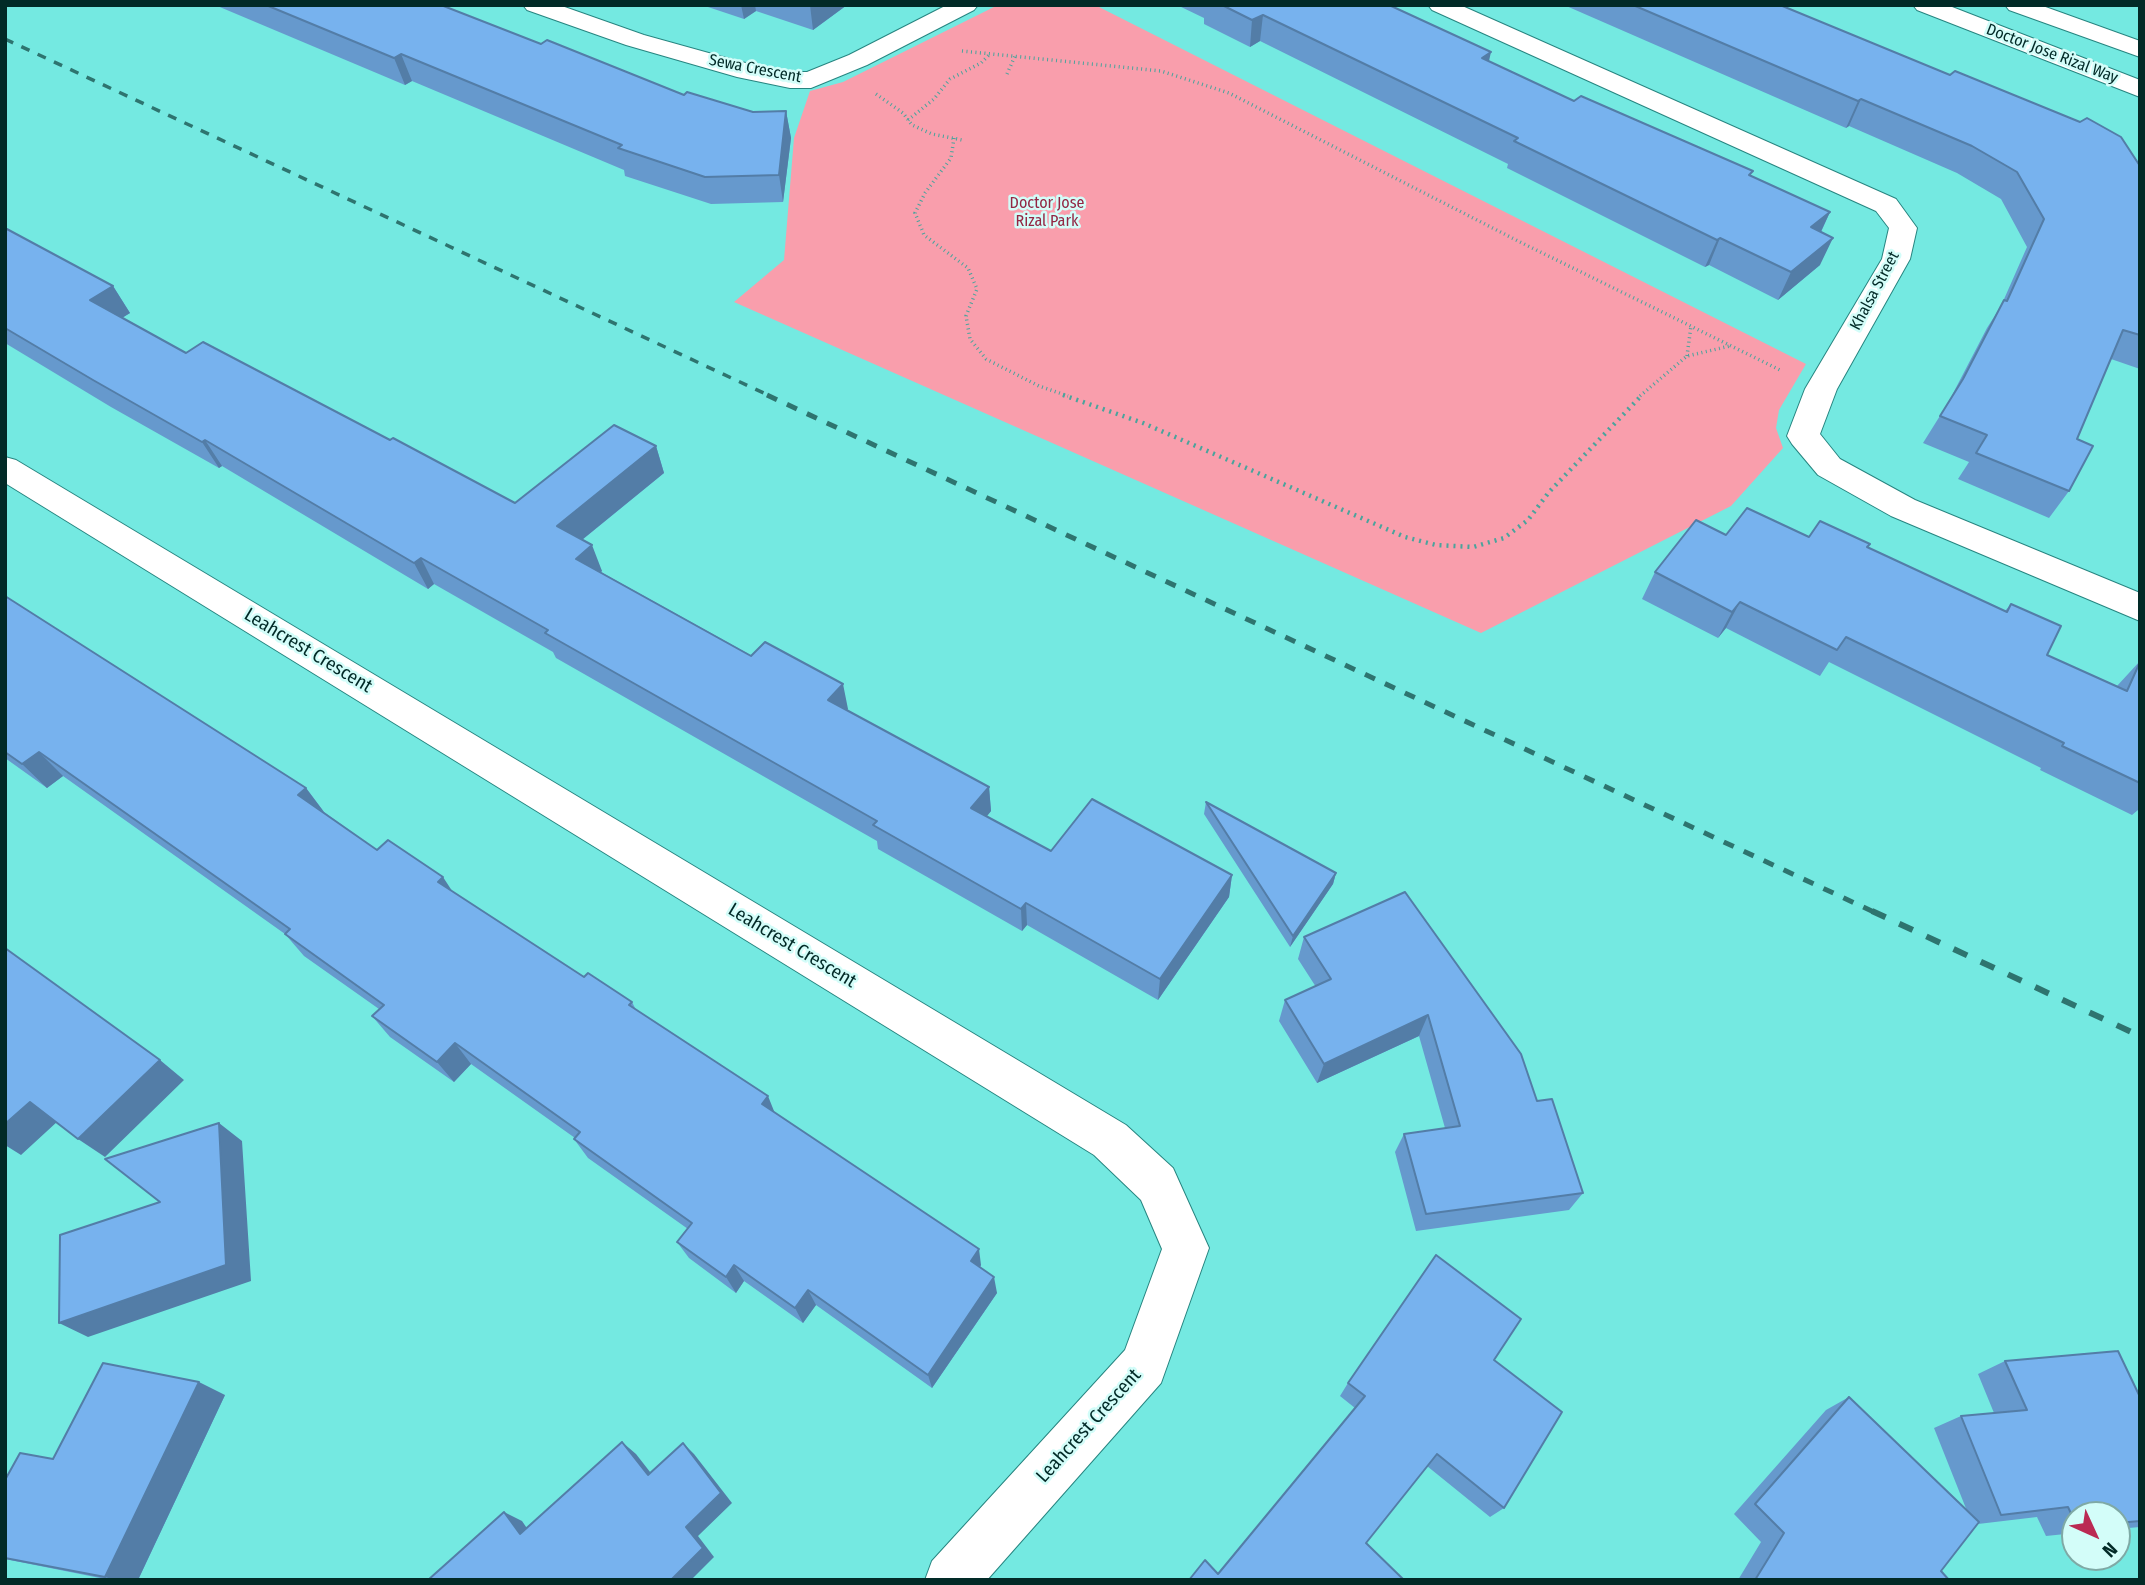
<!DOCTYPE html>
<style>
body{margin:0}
#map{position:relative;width:2145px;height:1585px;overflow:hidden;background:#74e9e1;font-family:"Fira Sans Condensed",sans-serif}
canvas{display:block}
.frame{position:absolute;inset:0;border:7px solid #022a27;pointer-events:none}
.north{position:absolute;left:2061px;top:1501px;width:70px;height:70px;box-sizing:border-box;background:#d3fdf9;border:2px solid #7fa9a5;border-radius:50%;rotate:135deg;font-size:19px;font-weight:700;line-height:28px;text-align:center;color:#022a27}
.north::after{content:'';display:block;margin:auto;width:24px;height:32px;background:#ba2a53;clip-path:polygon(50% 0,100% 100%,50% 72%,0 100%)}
</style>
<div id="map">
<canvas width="2145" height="1585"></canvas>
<div class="frame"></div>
<div class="north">N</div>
</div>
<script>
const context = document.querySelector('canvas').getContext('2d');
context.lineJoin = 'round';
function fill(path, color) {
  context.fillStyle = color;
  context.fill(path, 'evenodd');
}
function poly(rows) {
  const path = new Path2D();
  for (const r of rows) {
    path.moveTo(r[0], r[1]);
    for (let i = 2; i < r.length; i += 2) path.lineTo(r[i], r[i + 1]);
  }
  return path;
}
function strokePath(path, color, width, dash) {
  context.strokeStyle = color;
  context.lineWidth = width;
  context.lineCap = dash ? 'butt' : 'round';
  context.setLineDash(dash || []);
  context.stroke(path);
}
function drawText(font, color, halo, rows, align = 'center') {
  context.font = font + ' "Fira Sans Condensed",sans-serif';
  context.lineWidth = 5;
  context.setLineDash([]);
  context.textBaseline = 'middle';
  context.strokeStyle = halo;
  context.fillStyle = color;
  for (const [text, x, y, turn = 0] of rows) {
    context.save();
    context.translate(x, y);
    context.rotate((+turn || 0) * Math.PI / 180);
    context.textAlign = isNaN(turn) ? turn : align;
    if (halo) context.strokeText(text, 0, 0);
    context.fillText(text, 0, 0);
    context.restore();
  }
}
const green = poly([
 [998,5,1095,5,1806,364,1779,410,1776,428,1783,448,1731,506,1481,633,734,302,784,260,794,138,810,91,843,82]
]);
const pathFar1 = poly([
 [962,51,1161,71,1229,93,1518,241,1782,371],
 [1007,74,1015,56],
 [876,94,903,113,912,125,932,134,962,140],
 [908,120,934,99,950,79,981,63,990,54],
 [954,138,951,158,925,193,915,213,924,235,968,268,977,289,966,316,970,339,986,359,1039,386,1068,396],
 [1687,356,1691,326],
 [1640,396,1687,356,1730,346]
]);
const path = poly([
 [1063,395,1143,423,1405,537,1436,545,1473,547,1504,538,1528,520,1549,492,1642,395]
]);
const minor = poly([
 [523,5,559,5,644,35,741,62,790,72,807,72,849,55,947,5,978,5,974,10,867,65,811,88,790,88,737,77,626,45,527,10,523,5],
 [1428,5,1460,5,1896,199,1917,228,1910,259,1837,389,1820,434,1840,459,1915,500,2140,593,2140,621,1891,516,1818,475,1792,444,1787,436,1805,389,1882,259,1889,228,1876,211,1432,10,1428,5],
 [1913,5,1947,5,2140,80,2140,97,1917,10,1913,5],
 [2005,5,2040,5,2140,41,2140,57,2009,10,2005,5],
 [5,457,16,460,1126,1125,1173,1168,1209,1248,1161,1383,987,1580,925,1580,932,1561,1125,1350,1162,1249,1141,1200,1094,1155,5,483,5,457]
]);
const railFar2 = poly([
 [5,39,770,396]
]);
const railFar1 = poly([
 [767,395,1876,913]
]);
const rail = poly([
 [1872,911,2140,1036]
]);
const wall = poly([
 [215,5,441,5,541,44,684,95,753,112,786,111,791,138,783,202,711,204,625,176,624,170,412,81,405,85],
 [702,5,847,5,813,30,756,11,744,19],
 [1177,5,1389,5,1489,61,1574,101,1751,176,1830,212,1821,232,1820,265,1778,300,1709,265,1705,267,1507,168,1508,164,1260,41,1250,47,1204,24,1204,18],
 [1564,5,1780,5,2140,166,2140,369,2111,359,2077,439,2069,491,2049,518,1958,479,1969,462,1923,443,1948,403,1987,328,2001,306,2027,247,2001,199,1957,173,1849,126,1846,128],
 [5,228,113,286,130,313,122,318,186,353,390,440,515,503,656,446,664,473,582,540,602,571,601,572,848,709,847,710,989,787,991,811,987,816,1051,851,1232,875,1229,897,1158,1000,1027,925,1022,931,878,849,877,841,556,658,553,652,434,584,428,589,222,466,219,468,111,407,5,343],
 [1726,535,1809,537,1867,547,2005,611,2011,604,2047,655,2117,686,2140,661,2140,811,2138,810,2132,815,2040,770,2041,768,1829,662,1820,676,1726,628,1718,638,1642,599,1655,572],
 [5,596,306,788,324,812,377,850,453,892,584,977,632,1002,636,1010,981,1265,980,1268,997,1293,932,1388,816,1305,803,1323,744,1281,736,1293,689,1258,677,1242,688,1229,588,1158,574,1139,575,1138,471,1064,454,1082,390,1037,372,1016,379,1009,304,956,285,934,63,776,47,788,5,758],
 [1206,802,1336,873,1333,884,1290,947,1204,814],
 [1405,892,1537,1101,1583,1193,1569,1210,1416,1231,1395,1152,1404,1134,1445,1128,1419,1036,1317,1083,1279,1021,1285,1000,1316,987,1298,959,1304,937],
 [1494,1360,1504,1508,1490,1517,1427,1466,1366,1543,1218,1574,1355,1408,1340,1396,1348,1383],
 [2005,1361,2140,1397,2140,1527,2117,1529,2117,1515,2075,1515,2075,1533,2046,1536,2037,1517,1978,1524,1941,1571,1949,1580,1738,1580,1761,1542,1734,1514,1826,1410,1849,1397,1967,1511,1934,1428,1961,1416,1994,1413,1978,1374],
 [225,1395,138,1580,110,1580,5,1559,5,1480,53,1459]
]);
const shadedWall = poly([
 [741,5,755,5,756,11,744,19],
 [810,5,847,5,813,30],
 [1263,15,1260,41,1250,47,1252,20],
 [1491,52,1485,79,1482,58],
 [401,54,412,81,405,85,394,58],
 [1861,99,1849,126,1846,128,1858,101],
 [786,111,791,138,783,202,779,175],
 [1830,212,1817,240,1811,227],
 [1720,238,1709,265,1705,267,1717,240],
 [1833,238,1820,265,1778,300,1791,272],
 [113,286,130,313,107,327,90,300],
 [205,440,222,466,219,468,202,442],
 [656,446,664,473,567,552,557,526],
 [592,545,602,571,587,585,576,559],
 [421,558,434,584,428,589,414,563],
 [1740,602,1726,628,1718,638,1732,612],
 [843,684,848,709,834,724,828,700],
 [39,752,63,776,47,788,22,764],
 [989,787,991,811,974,832,971,808],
 [306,788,324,812,298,795],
 [1336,873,1333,884,1290,947,1293,936],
 [1232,875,1229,897,1158,1000,1160,979],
 [443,877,458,900,438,882],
 [1026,903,1027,925,1022,931,1021,909],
 [1428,1015,1419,1036,1317,1083,1324,1064],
 [455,1043,471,1064,454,1082,437,1062],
 [160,1060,184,1080,105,1157,78,1139],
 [768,1096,776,1116,762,1104],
 [30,1102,58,1121,21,1155,5,1145,5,1124],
 [219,1123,242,1141,251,1281,88,1337,59,1323,226,1265],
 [979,1249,981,1265,973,1277,971,1261],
 [734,1265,744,1281,736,1293,726,1277],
 [994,1277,997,1293,932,1388,928,1375],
 [808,1290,816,1305,803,1323,795,1308],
 [199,1382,225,1395,138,1580,116,1580,105,1577],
 [622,1442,636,1454,661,1486,648,1475],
 [683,1443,694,1454,732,1503,698,1536,714,1557,691,1580,671,1580,686,1527],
 [504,1512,522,1521,537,1543,520,1534]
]);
const building = poly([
 [266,5,441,5,541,44,547,40,684,95,687,92,753,112,786,111,779,175,705,177,618,148,622,145,401,54,394,58,266,5],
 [1222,5,1389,5,1491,52,1482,58,1574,101,1581,96,1753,171,1749,175,1830,212,1811,227,1833,238,1791,272,1720,238,1717,240,1514,141,1518,138,1263,15,1252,20,1222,5],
 [1633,5,1780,5,1950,75,1955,71,2080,122,2087,118,2121,137,2140,166,2140,335,2123,330,2077,439,2093,446,2069,491,1976,453,1987,435,1940,416,1963,379,2004,300,2007,301,2044,219,2017,172,1972,146,1861,99,1858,101,1633,5],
 [5,228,113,286,90,300,186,353,203,342,390,440,393,438,515,503,614,425,656,446,557,526,592,545,576,559,751,656,765,642,843,684,828,700,989,787,971,808,1051,851,1092,799,1232,875,1160,979,1026,903,1021,909,873,825,877,821,545,633,548,630,421,558,414,563,205,440,202,442,93,380,5,328,5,228],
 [1747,508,1809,537,1820,521,1870,544,1867,547,2007,612,2011,604,2061,626,2047,655,2127,691,2140,662,2140,783,2062,746,2064,743,1846,637,1837,650,1740,602,1732,612,1655,572,1696,520,1726,535,1747,508],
 [5,596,306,788,298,795,377,850,388,840,443,877,438,882,584,977,588,973,632,1002,629,1005,768,1096,762,1104,979,1249,971,1261,994,1277,928,1375,808,1290,795,1308,734,1265,726,1277,677,1242,692,1223,574,1139,580,1132,455,1043,437,1062,372,1016,384,1005,285,934,290,929,39,752,22,764,5,752,5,596],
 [1206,802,1336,873,1293,936,1206,802],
 [1405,892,1521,1054,1537,1101,1552,1099,1583,1193,1426,1214,1404,1134,1460,1126,1428,1015,1324,1064,1285,1000,1331,979,1304,937,1405,892],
 [5,948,160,1060,78,1139,30,1102,5,1124,5,948],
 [219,1123,226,1265,59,1323,60,1235,160,1202,105,1159,219,1123],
 [1436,1255,1521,1319,1494,1360,1562,1412,1504,1508,1437,1454,1366,1543,1404,1580,1189,1580,1205,1560,1218,1574,1365,1396,1348,1383,1436,1255],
 [2118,1351,2140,1397,2140,1521,2117,1523,2117,1515,2075,1515,2075,1522,2068,1507,2001,1515,1961,1416,2027,1410,2005,1361,2118,1351],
 [103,1363,199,1382,105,1577,5,1558,5,1480,20,1453,53,1459,103,1363],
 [1849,1397,1979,1522,1941,1571,1949,1580,1755,1580,1784,1533,1755,1504,1849,1397],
 [622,1442,648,1475,683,1443,721,1493,686,1527,703,1548,671,1580,428,1580,504,1512,520,1534,622,1442]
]);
const farStreetnames = [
 ["Doctor Jose Rizal Way",2052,54,21],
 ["Sewa Crescent",755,69,11],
 ["Khalsa Street",1875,291,-62]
];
const farParknames = [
 ["Doctor Jose",1047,204],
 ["Rizal Park",1047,222]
];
const streetNames = [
 ["Leahcrest Crescent",308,651,31],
 ["Leahcrest Crescent",792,946,31],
 ["Leahcrest Crescent",1089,1426,-48]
];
fill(green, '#f99eac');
strokePath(minor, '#278580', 2);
strokePath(pathFar1, '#4aa39c', 3.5, [1, 3.5]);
strokePath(path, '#4aa39c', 4.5, [2, 5]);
fill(minor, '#fff');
strokePath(railFar2, '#2e746f', 3.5, [9, 9]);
strokePath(railFar1, '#2e746f', 5, [11, 11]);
strokePath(rail, '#2e746f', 6, [15, 15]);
fill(wall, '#6699cd');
fill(shadedWall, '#537da7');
fill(building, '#77b2ee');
strokePath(building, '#537da7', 2);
drawText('16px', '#022a27', '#d3fdf9', farStreetnames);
drawText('16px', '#932643', '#d3fdf9', farParknames);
drawText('19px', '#022a27', '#d3fdf9', streetNames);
</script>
